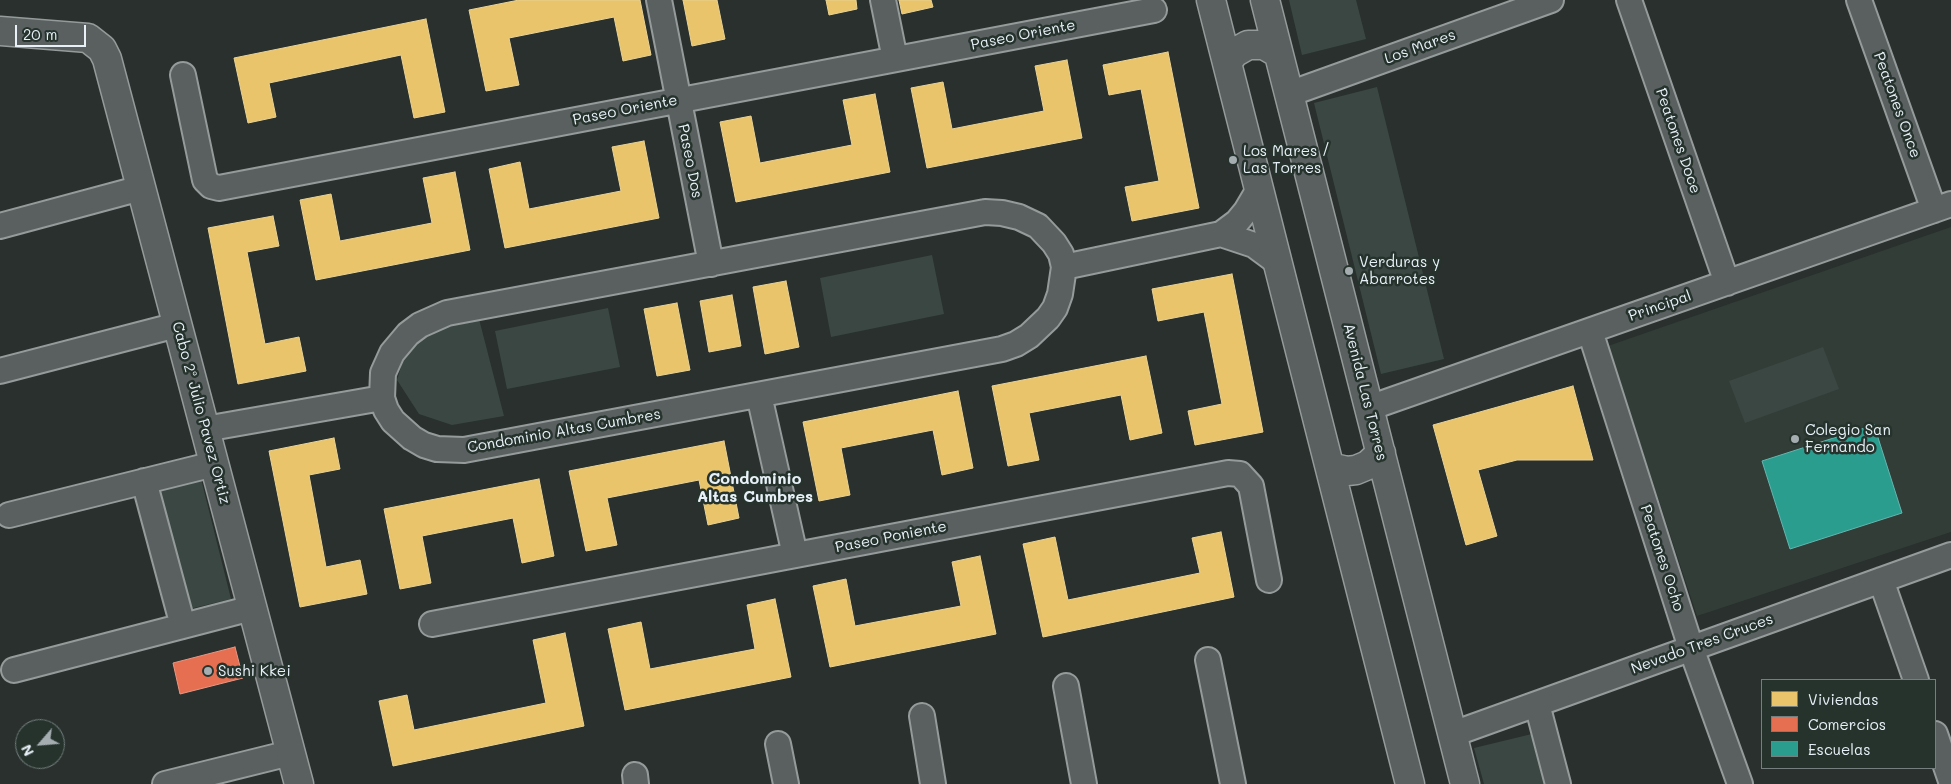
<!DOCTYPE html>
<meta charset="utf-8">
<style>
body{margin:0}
#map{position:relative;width:1951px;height:784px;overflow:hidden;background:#29302d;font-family:Mali,sans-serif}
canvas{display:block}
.legend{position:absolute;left:1761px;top:679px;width:175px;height:90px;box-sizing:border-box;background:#26332d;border:1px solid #747f7e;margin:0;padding:6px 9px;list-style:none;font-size:15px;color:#e8f1f8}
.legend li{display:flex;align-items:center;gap:10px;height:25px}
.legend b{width:25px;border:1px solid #747f7e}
.north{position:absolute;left:15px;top:719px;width:50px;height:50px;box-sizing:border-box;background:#26332d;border:1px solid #747f7e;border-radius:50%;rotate:243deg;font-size:14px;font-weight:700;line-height:20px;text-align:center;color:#e8f1f8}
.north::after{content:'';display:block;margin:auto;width:18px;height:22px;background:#a5adb1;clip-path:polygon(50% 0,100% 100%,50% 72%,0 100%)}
.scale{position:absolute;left:15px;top:25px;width:71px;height:22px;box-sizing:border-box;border:2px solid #e8f1f8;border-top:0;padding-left:6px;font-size:15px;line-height:18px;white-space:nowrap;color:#e8f1f8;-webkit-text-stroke:4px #26332d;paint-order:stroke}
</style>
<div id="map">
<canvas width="1951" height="784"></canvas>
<ul class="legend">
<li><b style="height:14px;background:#e9c46a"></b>Viviendas</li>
<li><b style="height:14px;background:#e76f51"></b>Comercios</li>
<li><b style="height:14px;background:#2a9d8f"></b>Escuelas</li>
</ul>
<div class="north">N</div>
<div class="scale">20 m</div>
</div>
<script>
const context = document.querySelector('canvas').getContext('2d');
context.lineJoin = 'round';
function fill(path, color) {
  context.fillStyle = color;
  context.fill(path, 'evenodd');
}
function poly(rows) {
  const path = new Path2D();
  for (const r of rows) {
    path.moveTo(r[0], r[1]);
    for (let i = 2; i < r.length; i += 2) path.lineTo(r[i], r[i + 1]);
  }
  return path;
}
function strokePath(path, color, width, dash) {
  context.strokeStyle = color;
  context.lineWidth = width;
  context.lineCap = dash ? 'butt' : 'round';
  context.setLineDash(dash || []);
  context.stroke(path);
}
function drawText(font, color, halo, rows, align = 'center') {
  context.font = font + ' Mali,sans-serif';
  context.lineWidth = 5;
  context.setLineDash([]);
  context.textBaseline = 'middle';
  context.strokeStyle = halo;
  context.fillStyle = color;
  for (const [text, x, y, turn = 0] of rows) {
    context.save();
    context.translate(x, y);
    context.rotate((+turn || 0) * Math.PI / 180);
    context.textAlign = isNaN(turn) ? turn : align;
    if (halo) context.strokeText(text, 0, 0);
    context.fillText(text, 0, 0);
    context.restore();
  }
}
const built = poly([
 [1951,227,1951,532,1697,616,1608,346]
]);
const green = poly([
 [1289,0,1356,0,1366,39,1302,55],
 [1377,87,1444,359,1381,374,1314,103],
 [932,255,944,314,831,337,820,278],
 [608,308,620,367,507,389,495,331],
 [478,315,504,416,452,425,419,414,397,380,408,345,436,326],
 [1823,347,1839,389,1745,423,1729,381],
 [201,479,231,599,185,610,158,490],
 [1536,733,1549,784,1484,784,1474,748]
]);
const homes = poly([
 [519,0,640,0,651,55,623,61,614,17,509,38,519,85,486,91,469,10,519,0],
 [683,0,717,0,725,39,692,46,683,0],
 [826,0,856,0,857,9,829,15,826,0],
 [899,0,931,0,933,7,902,14,899,0],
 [426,19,445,112,414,118,401,55,269,83,276,117,248,123,234,58,426,19],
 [1168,52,1199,208,1132,221,1125,187,1159,181,1141,89,1109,95,1103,65,1168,52],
 [1067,60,1082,138,927,168,911,88,943,82,952,129,1044,111,1035,66,1067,60],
 [875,94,890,172,736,202,720,122,751,116,760,163,852,145,843,100,875,94],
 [644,141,659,218,505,248,489,169,520,162,529,209,621,191,612,147,644,141],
 [455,172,470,250,316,280,300,200,331,194,340,241,432,223,423,178,455,172],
 [273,216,279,246,247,252,265,344,299,337,306,371,238,384,208,228,273,216],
 [1232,274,1263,432,1195,445,1188,411,1222,404,1204,312,1158,321,1152,289,1232,274],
 [786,281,799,347,765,354,753,287,786,281],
 [732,295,741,346,709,352,700,301,732,295],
 [677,303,690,370,657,376,644,309,677,303],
 [1146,356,1162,433,1130,440,1121,395,1029,413,1039,460,1008,466,992,386,1146,356],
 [1573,386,1593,460,1517,460,1478,470,1497,536,1466,545,1433,425,1573,386],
 [958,391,973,468,942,475,933,430,841,448,850,495,819,501,803,422,958,391],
 [334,438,340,469,309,475,326,567,360,560,367,594,300,607,269,451,334,438],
 [724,441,739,518,708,525,699,480,607,498,617,545,586,551,569,471,724,441],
 [539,479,554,556,522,563,513,518,422,536,431,583,400,589,384,509,539,479],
 [1221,532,1234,597,1043,637,1023,544,1055,537,1068,600,1200,573,1192,538,1221,532],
 [980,556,996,634,830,667,813,586,846,579,855,626,961,606,952,562,980,556],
 [775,599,791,677,625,710,608,629,641,622,650,669,755,649,747,605,775,599],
 [565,633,584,726,393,766,379,701,407,695,414,730,546,703,533,640,565,633]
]);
const shops = poly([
 [235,647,243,678,180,694,173,663,235,647]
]);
const schools = poly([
 [1874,425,1902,513,1790,549,1762,461,1874,425]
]);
const minor = poly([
 [659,0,711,264],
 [883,0,895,59],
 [1629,0,1727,283],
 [1859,0,1934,210],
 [183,75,205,180,211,186,219,188,1154,10],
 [1289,94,1551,0],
 [985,212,1002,213,1019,217,1038,226,1054,243,1061,254,1064,267,1060,294,1055,308,1048,318,1029,336,1016,344,1002,349,464,450,437,449,424,445,412,438,393,421,386,410,382,398,383,373,392,353,408,334,420,325,447,313,985,212],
 [0,226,141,188],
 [1221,234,1237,222,1246,211,1259,189],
 [1064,267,1221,234,1254,245,1277,262],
 [1590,331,1691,648,1740,784],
 [0,371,177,325],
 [759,395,795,555],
 [1369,408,1951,204],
 [205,429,382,398],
 [144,481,183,626],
 [9,515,214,464],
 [1881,580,1916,680],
 [432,624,1228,473,1240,474,1251,486,1269,580],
 [1208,660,1233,784],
 [14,670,252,608],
 [1066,686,1084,784],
 [1537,704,1558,784],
 [922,716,933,784],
 [1453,734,1951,555],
 [1935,734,1951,781],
 [778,744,786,784],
 [635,775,636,784],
 [165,784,290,753]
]);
const tertiary = poly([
 [0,31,88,38,102,49,107,59,299,784]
]);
const secondary = poly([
 [1211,0,1410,784],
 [1265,0,1465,784],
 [1227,63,1234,53,1248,45,1264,45,1278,53],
 [1330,467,1347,471,1356,470,1368,465,1381,453]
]);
const markers = [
 [1233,160,5,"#a5adb1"],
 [1349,271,5,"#a5adb1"],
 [1795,439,5,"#a5adb1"],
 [208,671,5,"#a5adb1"]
];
const streetNames = [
 ["Paseo Oriente",1023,35,-11],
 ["Los Mares",1420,47,-20],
 ["Peatones Once",1897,105,70],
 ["Paseo Oriente",625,110,-11],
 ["Peatones Doce",1678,141,71],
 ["Paseo Dos",690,161,79],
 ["Principal",1660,306,-19],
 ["Avenida Las Torres",1365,392,76],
 ["Cabo 2º Julio Pavez Ortiz",201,413,75],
 ["Condominio Altas Cumbres",564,431,-10],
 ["Paseo Poniente",891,537,-11],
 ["Peatones Ocho",1662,558,72],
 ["Nevado Tres Cruces",1702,644,-20]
];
const poiNames = [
 ["Los Mares /",1243,151],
 ["Las Torres",1243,168],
 ["Verduras y",1359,262],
 ["Abarrotes",1359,279],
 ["Colegio San",1805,430],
 ["Fernando",1805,447],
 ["Sushi Kkei",218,671]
];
const neighbourhoodNames = [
 ["Condominio",755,479],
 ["Altas Cumbres",755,497]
];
fill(built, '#323d38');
fill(green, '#3b4743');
fill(homes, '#e9c46a');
strokePath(homes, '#e9d295', 1);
fill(shops, '#e76f51');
strokePath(shops, '#e79683', 1);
fill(schools, '#2a9d8f');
strokePath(schools, '#63b6ae', 1);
strokePath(minor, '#959a9a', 28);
strokePath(tertiary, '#959a9a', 31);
strokePath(secondary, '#959a9a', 31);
strokePath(minor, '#5a6060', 24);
strokePath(tertiary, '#5a6060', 28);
strokePath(secondary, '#5a6060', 28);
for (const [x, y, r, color] of markers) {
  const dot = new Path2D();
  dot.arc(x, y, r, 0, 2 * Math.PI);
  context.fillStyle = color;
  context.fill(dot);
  strokePath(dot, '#26332d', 2);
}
drawText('15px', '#e8f1f8', '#26332d', streetNames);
drawText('15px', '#e8f1f8', '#26332d', poiNames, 'left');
drawText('bold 16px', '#e8f1f8', '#26332d', neighbourhoodNames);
</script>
